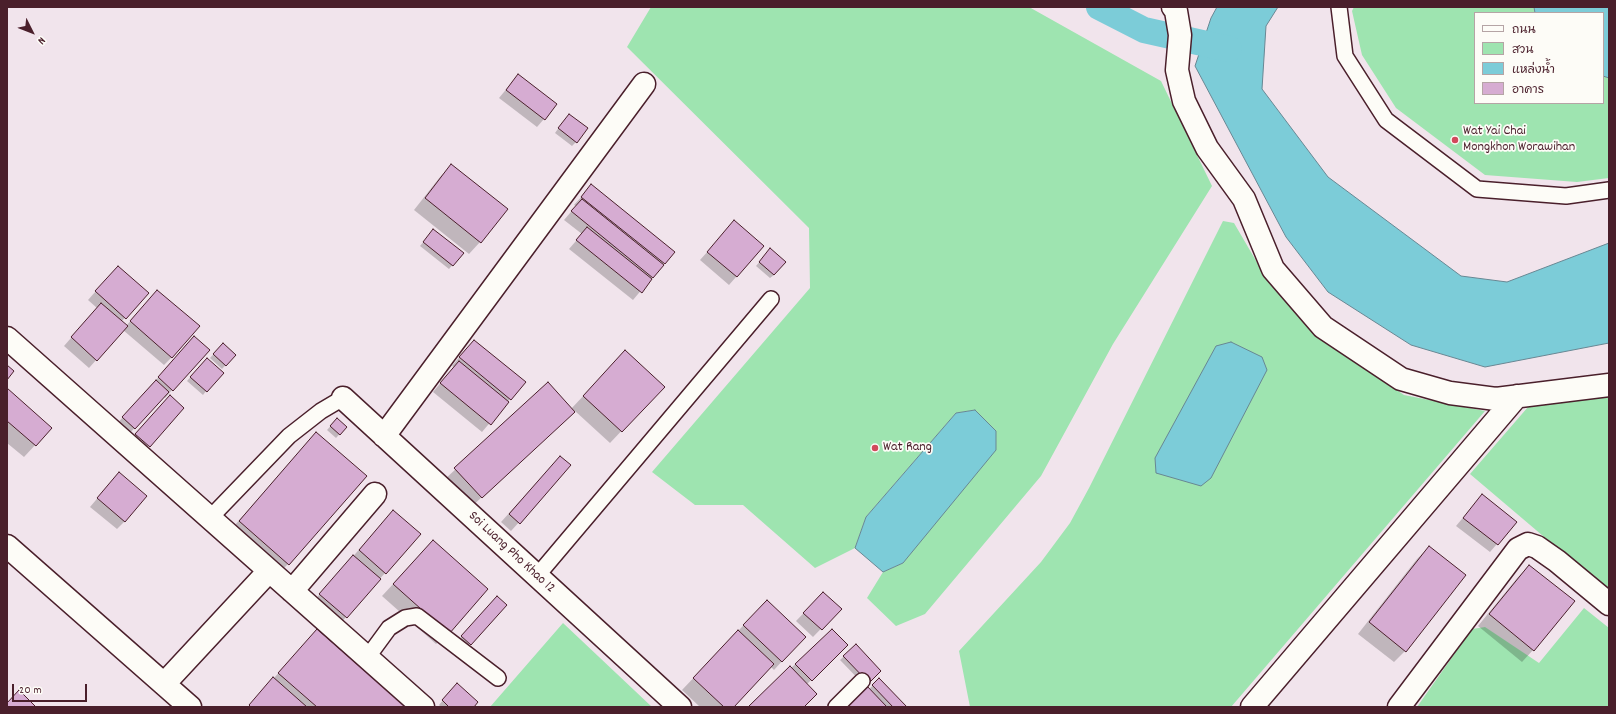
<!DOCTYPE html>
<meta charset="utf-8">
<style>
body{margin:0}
#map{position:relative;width:1616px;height:714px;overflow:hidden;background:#f1e4ec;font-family:Dekko,"Playpen Sans Thai",sans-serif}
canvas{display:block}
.frame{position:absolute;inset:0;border:8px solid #4a1f2b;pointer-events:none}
.legend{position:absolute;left:1474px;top:12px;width:130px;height:92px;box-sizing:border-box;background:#fdfcf7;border:1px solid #b5a4a5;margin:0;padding:5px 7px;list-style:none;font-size:12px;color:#4a1f2b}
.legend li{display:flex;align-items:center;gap:8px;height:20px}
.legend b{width:20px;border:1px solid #b5a4a5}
.north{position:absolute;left:12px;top:12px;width:40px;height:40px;-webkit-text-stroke:3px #fdfcf7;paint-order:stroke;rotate:132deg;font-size:11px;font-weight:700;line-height:16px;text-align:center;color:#4a1f2b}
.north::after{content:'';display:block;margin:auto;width:14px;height:18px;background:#4a1f2b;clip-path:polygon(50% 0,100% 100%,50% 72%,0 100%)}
.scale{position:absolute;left:12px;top:684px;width:75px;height:18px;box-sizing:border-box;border:2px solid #4a1f2b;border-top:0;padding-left:5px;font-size:12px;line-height:14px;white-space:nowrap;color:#4a1f2b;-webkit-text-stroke:3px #fdfcf7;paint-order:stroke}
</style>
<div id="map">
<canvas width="1616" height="714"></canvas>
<div class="frame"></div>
<ul class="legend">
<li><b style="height:5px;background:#fdfcf7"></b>ถนน</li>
<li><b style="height:11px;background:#9ee4b0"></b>สวน</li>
<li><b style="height:11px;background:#7cccd8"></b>แหล่งน้ำ</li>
<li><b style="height:11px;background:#d6acd2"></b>อาคาร</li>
</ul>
<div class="north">N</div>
<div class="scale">20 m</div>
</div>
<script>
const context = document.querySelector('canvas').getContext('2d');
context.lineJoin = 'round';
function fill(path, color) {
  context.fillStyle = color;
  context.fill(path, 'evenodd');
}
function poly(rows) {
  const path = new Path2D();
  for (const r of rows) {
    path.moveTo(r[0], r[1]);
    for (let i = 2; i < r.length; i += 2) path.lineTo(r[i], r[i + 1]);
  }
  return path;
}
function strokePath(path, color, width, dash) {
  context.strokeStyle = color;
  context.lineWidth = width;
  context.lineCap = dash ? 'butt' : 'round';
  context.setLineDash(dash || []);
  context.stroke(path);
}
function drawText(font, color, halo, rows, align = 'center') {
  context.font = font + ' Dekko,sans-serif';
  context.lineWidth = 3.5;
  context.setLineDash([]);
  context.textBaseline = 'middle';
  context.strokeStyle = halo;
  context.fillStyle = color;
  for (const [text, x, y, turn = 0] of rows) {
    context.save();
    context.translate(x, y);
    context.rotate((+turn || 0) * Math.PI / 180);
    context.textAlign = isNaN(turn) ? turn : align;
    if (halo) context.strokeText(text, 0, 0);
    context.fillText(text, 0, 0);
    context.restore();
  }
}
const green = poly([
 [651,7,1029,7,1161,81,1212,186,1113,344,1041,476,925,614,896,626,867,598,883,572,903,563,975,410,956,413,866,517,855,548,815,568,743,505,695,505,652,472,810,288,809,228,627,47],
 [1354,7,1534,7,1535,13,1475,13,1475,103,1603,103,1603,76,1609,78,1609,178,1577,182,1485,175,1396,108,1362,55,1352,11],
 [1223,221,1234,223,1269,283,1358,363,1404,395,1485,411,1231,707,970,707,959,651,1041,562,1070,523,1089,488],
 [1609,395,1609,592,1470,474,1528,407],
 [1584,608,1609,628,1609,707,1417,707,1472,629,1485,627,1539,663],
 [563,623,652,707,490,707]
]);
const water = poly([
 [1217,7,1278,7,1266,26,1262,89,1328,177,1461,276,1507,282,1609,243,1609,343,1485,367,1411,345,1328,292,1286,237,1195,66,1211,18,1217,7],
 [1534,7,1609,7,1609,78,1603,76,1603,13,1535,13,1534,7],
 [1231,342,1262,357,1267,370,1211,478,1201,486,1156,473,1155,458,1216,346,1231,342],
 [975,410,996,431,996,450,903,563,883,572,855,548,866,517,956,413,975,410]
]);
const shadow = poly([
 [518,75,544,119,537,127,499,98],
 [565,119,576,142,572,146,555,133],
 [452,165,480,242,469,254,414,210,440,177],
 [591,186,664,263,633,300,569,249,582,234,564,220,576,206,574,205],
 [734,222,763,246,729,285,700,260],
 [430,234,462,254,449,269,420,246],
 [767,253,774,275,770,278,756,266],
 [110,275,147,293,121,322,126,326,150,299,172,357,164,365,123,330,89,368,64,346,97,308,88,300],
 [223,344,235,355,222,369,210,358],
 [186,346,172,390,165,398,164,397,127,436,115,426],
 [466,349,510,399,482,432,433,392,454,367,452,366],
 [203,363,206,391,203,395,187,381],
 [614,363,663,387,610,443,575,411,469,509,443,481,548,383,571,409],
 [7,389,51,428,24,457,7,443],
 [162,404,182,408,141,454,128,443],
 [337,419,346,427,336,438,327,430],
 [305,445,288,564,277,575,228,533],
 [560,457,570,466,511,531,501,522],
 [112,481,125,521,117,529,90,507],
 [1482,495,1516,522,1490,552,1456,526],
 [393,511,385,573,338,626,312,603],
 [433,541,448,633,436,644,382,596],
 [1429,547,1405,651,1394,662,1358,634,1417,559],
 [1529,566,1533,650,1522,662,1478,626,1518,577],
 [823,593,840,609,813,637,796,621],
 [490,605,506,605,462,652,454,645],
 [759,609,804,637,774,670,770,666,733,707,700,707,682,690],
 [317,630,405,707,248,707],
 [832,630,847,645,806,685,803,707,749,707],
 [856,645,865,685,869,689,879,680,905,707,844,707,866,687,840,660],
 [453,688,472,707,441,707,439,705]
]);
const canal = poly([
 [1099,7,1144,30,1229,49]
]);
const building = poly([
 [518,74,557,104,545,120,506,90,518,74],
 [569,114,588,128,577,143,558,128,569,114],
 [451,164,508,209,481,243,425,198,451,164],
 [591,184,675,252,665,264,581,197,591,184],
 [582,199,664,265,653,278,571,211,582,199],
 [734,220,764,246,737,277,707,252,734,220],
 [587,227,652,279,642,293,576,240,587,227],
 [433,229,464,253,453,266,423,242,433,229],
 [770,248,786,262,774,275,759,262,770,248],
 [118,266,149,293,126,319,95,291,118,266],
 [157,290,200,326,172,358,130,321,157,290],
 [101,303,128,326,97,361,71,337,101,303],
 [194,336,210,350,173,391,158,377,194,336],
 [474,340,526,382,511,400,459,357,474,340],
 [223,343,236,355,226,366,213,354,223,343],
 [625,350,665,387,622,432,583,396,625,350],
 [207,358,224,373,207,392,190,377,207,358],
 [459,361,509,402,491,425,440,383,459,361],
 [7,365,14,371,7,380,7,365],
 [156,380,169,392,135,429,122,417,156,380],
 [548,382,575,412,482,498,454,468,548,382],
 [7,388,52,428,36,446,7,421,7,388],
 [170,395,184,408,150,447,135,434,170,395],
 [337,418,347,427,340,435,330,426,337,418],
 [316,432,367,476,289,565,239,521,316,432],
 [560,456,571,465,520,524,509,514,560,456],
 [119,472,147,496,125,522,97,498,119,472],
 [1482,494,1517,522,1498,545,1463,518,1482,494],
 [393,510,421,534,386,574,359,550,393,510],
 [433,540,488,589,449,634,393,584,433,540],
 [1429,546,1466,575,1406,652,1369,622,1429,546],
 [353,555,381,579,347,618,319,594,353,555],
 [1529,565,1575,601,1534,651,1489,614,1529,565],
 [823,592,842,609,822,630,803,613,823,592],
 [497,596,507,605,471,645,461,636,497,596],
 [767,600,806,637,782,662,743,625,767,600],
 [317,629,406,707,317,707,278,673,317,629],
 [832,629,848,645,812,681,795,664,832,629],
 [738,630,774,664,734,707,724,707,693,678,738,630],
 [856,644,881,671,869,683,843,656,856,644],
 [790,666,817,694,804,707,748,707,790,666],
 [273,677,307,707,251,707,249,705,273,677],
 [879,678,907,707,893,707,872,685,879,678],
 [457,683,478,702,474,707,449,707,442,700,457,683],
 [866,685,887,707,843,707,866,685],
 [19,690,36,707,7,707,7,703,19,690]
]);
const lane = poly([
 [1339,7,1345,56,1386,120,1477,189,1566,196,1609,190],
 [210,518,289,436,321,411,343,398],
 [537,576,771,299],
 [367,658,389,628,405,618,417,616,498,678],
 [836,707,862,681]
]);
const street = poly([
 [1173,7,1176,11,1180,35,1177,70,1184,101,1207,148,1244,199,1273,269,1323,327,1401,379,1450,393,1496,399,1609,385],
 [7,338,423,707],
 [343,398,680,707],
 [384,436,644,84],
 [7,546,190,707],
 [292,591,375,494],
 [164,684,269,571],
 [1252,707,1517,396],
 [1399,707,1518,549,1528,544,1537,547,1557,561,1609,604]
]);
const markers = [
 [1455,140,4,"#d1495b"],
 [875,448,4,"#d1495b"]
];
const poiNames = [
 ["Wat Yai Chai",1463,132],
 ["Mongkhon Worawihan",1463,148],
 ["Wat Rang",883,448]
];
const streetNames = [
 ["Soi Luang Pho Khao 12",511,553,43]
];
fill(green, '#9ee4b0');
fill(water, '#7cccd8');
strokePath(water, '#688793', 1);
fill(shadow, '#0003');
strokePath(canal, '#7cccd8', 26);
fill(building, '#d6acd2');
strokePath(building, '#4a1f2b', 1);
strokePath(lane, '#4a1f2b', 18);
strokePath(street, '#4a1f2b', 25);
strokePath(lane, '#fdfcf7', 15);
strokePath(street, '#fdfcf7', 22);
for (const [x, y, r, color] of markers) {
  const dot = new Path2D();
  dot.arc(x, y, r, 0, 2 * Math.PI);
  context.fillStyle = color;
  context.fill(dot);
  strokePath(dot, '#fdfcf7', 1.5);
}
drawText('14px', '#4a1f2b', '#fdfcf7', poiNames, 'left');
drawText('14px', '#4a1f2b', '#fdfcf7', streetNames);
</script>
